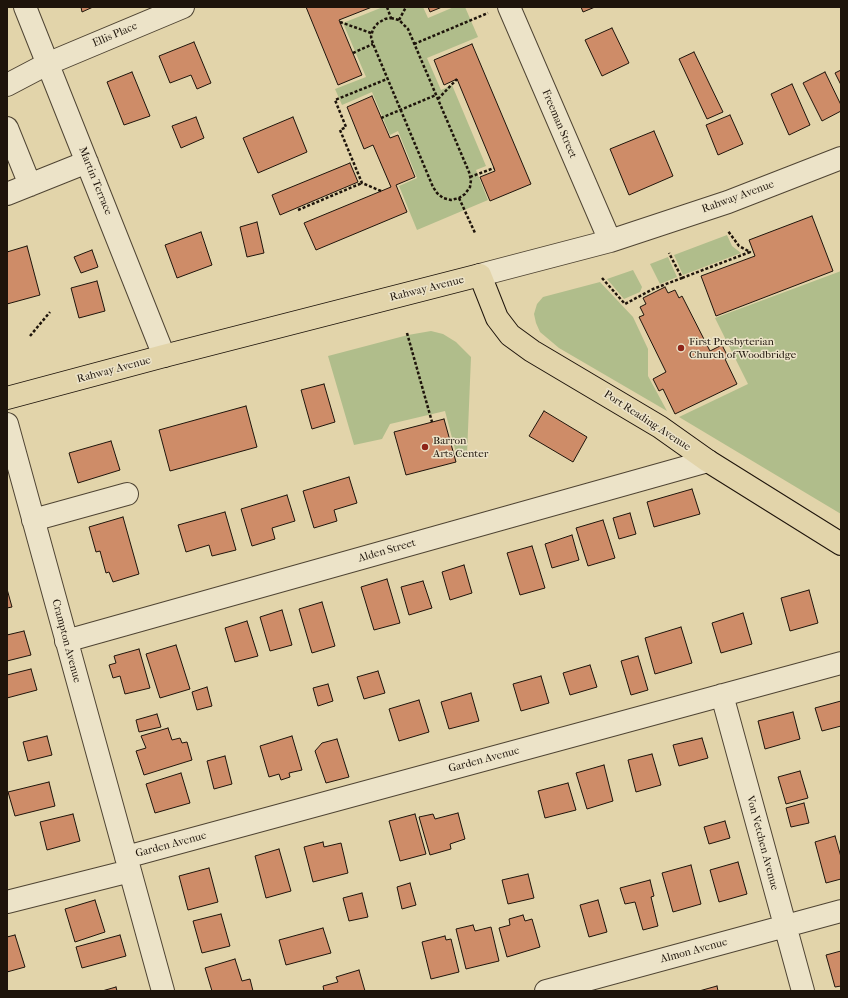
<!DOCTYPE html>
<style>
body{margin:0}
#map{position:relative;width:848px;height:998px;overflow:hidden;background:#e2d4aa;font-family:"IM FELL French Canon",serif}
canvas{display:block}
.frame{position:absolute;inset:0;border:8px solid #1e140b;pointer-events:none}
</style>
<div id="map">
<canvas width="848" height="998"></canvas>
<div class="frame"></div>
</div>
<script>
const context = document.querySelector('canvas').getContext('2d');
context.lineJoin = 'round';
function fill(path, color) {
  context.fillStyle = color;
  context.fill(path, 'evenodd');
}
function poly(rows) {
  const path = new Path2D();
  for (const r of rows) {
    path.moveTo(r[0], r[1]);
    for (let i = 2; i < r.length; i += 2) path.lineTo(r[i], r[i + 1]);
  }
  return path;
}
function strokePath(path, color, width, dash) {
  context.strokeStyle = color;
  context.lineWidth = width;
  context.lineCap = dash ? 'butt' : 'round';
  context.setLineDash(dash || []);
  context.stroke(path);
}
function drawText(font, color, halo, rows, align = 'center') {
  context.font = font + ' "IM FELL French Canon",serif';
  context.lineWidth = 3;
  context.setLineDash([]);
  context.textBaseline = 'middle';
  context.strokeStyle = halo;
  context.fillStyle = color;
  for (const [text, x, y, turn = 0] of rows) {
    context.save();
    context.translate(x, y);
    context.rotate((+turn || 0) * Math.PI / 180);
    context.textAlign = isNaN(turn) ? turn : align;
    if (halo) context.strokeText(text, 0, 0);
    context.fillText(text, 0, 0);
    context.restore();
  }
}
const green = poly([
 [383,7,423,7,428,18,454,7,465,7,478,37,427,58,441,90,452,85,486,166,476,170,488,200,417,230,399,186,417,178,398,131,390,135,372,92,342,105,335,89,366,77,343,23],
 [727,235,732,246,741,253,683,275,674,255],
 [668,257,677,277,660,284,650,264],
 [633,270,642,287,640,292,624,299,607,279],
 [841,271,841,514,679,417,748,384,715,318],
 [600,282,633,317,648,349,648,376,667,411,559,348,540,332,536,323,534,314,537,304,543,297],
 [431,331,443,334,456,342,471,357,467,454,457,457,445,411,390,424,382,439,354,445,328,356,408,335]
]);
const building = poly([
 [81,7,93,7,82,12,81,7],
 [306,7,372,7,339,20,362,75,338,85,306,7],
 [428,7,442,7,430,12,428,7],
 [581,7,595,7,583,12,581,7],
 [612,28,629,63,602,76,585,40,612,28],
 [194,42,211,83,197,89,191,75,170,83,159,56,194,42],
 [472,44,531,184,490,201,480,177,495,171,494,168,457,79,444,85,434,60,472,44],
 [694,52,723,112,707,119,679,59,694,52],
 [841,70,841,85,835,73,841,70],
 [132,72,150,116,124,125,107,82,132,72],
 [825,72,841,105,841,111,822,121,803,83,825,72],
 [792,84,810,125,789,135,771,94,792,84],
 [372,96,390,138,398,135,415,177,396,185,407,212,316,250,304,223,391,187,373,145,364,149,347,107,372,96],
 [730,115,743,144,718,155,706,125,730,115],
 [196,117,204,138,181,148,172,126,196,117],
 [293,117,307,152,258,173,243,138,293,117],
 [654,131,673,176,629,195,610,149,654,131],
 [350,163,358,182,280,215,272,195,350,163],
 [812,216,833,271,716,316,701,276,755,256,749,240,812,216],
 [257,222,264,253,247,257,240,227,257,222],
 [201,232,212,265,177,278,165,245,201,232],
 [27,246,40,295,7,304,7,252,27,246],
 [92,250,98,267,81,273,74,257,92,250],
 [97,281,105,311,79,318,71,288,97,281],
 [665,287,668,293,675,290,679,298,682,296,710,351,722,345,728,357,725,359,737,384,675,414,663,389,659,391,653,379,666,372,639,317,644,315,640,307,646,304,643,298,665,287],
 [324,384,335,422,312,429,301,390,324,384],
 [246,406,257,447,170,471,159,430,246,406],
 [544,411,587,437,573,462,529,436,544,411],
 [444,419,456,462,406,475,394,432,444,419],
 [111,441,120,470,78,483,69,453,111,441],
 [349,477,357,503,334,510,337,521,314,528,303,491,349,477],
 [692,489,700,514,654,527,647,502,692,489],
 [287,495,295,521,272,528,275,539,252,546,241,509,287,495],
 [225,512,236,550,212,556,209,545,186,552,178,525,225,512],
 [630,513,636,534,619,539,613,518,630,513],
 [123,517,139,574,113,582,109,572,106,573,100,551,96,552,89,527,123,517],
 [603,520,615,558,588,566,576,528,603,520],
 [572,535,579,560,552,568,545,544,572,535],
 [532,546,545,588,520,595,507,553,532,546],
 [464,565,472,593,450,600,442,572,464,565],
 [387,579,400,623,374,630,361,587,387,579],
 [423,581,432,608,409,615,401,587,423,581],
 [7,589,12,607,7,608,7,589],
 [809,590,818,623,790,631,781,598,809,590],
 [322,602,335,646,312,653,299,609,322,602],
 [282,610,292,645,270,651,260,617,282,610],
 [743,613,752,644,721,653,712,623,743,613],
 [247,621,258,656,235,662,225,628,247,621],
 [681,627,692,663,655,674,645,638,681,627],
 [24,631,31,655,7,661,7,635,24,631],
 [176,645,190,689,160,698,146,654,176,645],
 [139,649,150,688,125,694,120,676,113,678,109,665,116,663,114,656,139,649],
 [638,656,648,690,631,695,621,661,638,656],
 [590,665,597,687,570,695,563,673,590,665],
 [31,669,37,690,7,698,7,675,31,669],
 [378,671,385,693,364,699,357,677,378,671],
 [541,676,549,703,521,711,513,684,541,676],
 [328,684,333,701,318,706,313,688,328,684],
 [207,687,212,706,197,710,192,692,207,687],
 [471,693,479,721,449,729,441,702,471,693],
 [419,700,429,732,399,741,389,709,419,700],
 [841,701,841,726,822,731,815,708,841,701],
 [793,712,800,739,765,749,758,721,793,712],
 [157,714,161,727,139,732,136,720,157,714],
 [168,728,172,740,180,738,182,743,187,742,192,760,144,775,136,751,146,748,141,736,168,728],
 [47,736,52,755,28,761,23,742,47,736],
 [292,736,302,770,289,773,290,777,281,780,279,774,269,777,260,746,292,736],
 [702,738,708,758,679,766,673,745,702,738],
 [337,739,349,777,326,783,315,751,322,743,337,739],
 [652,754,661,785,636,792,628,760,652,754],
 [225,756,232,784,214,789,207,761,225,756],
 [604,765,613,801,587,809,576,773,604,765],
 [800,771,808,798,786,804,778,777,800,771],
 [181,773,190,803,155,813,146,784,181,773],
 [49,782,55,806,15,816,8,792,49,782],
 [568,783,576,810,545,818,538,791,568,783],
 [804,803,809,823,791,827,786,808,804,803],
 [458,813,465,839,450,844,451,849,430,855,419,817,433,814,435,819,458,813],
 [73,814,80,841,47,850,40,822,73,814],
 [415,814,426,854,400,861,389,821,415,814],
 [725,821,730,838,709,844,704,827,725,821],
 [835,836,841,857,841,879,826,883,815,842,835,836],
 [323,842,324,847,341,843,348,873,313,882,304,847,323,842],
 [279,849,291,891,266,898,255,856,279,849],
 [738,862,747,894,719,902,710,870,738,862],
 [691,865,701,904,673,912,662,873,691,865],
 [209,868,218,902,188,910,179,876,209,868],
 [528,874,534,898,508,904,502,880,528,874],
 [650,880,654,896,651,897,658,926,643,930,635,902,625,904,620,888,650,880],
 [410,883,416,905,402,909,397,887,410,883],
 [362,893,368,917,349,921,343,898,362,893],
 [95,900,105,932,75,942,65,909,95,900],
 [598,900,607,932,589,937,580,905,598,900],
 [221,914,230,946,202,953,193,921,221,914],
 [523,915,525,921,532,919,540,947,507,957,499,928,510,925,509,919,523,915],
 [473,925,475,931,491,927,499,961,466,969,456,929,473,925],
 [323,928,331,953,286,965,279,940,323,928],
 [15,935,25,967,7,972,7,937,15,935],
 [120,935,126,956,82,968,76,947,120,935],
 [445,936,446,940,451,939,459,972,431,979,422,942,445,936],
 [841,951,841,986,835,987,826,955,841,951],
 [235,959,242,981,250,979,253,991,212,991,205,968,235,959],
 [359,970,365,991,324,991,323,986,338,982,336,977,359,970],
 [717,986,718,991,699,991,717,986],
 [116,987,117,991,102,991,116,987]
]);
const path = poly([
 [387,7,391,18],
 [391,18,399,20,408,29,469,172,471,180,470,187,465,194,459,198,451,200,443,198,437,193,433,187,373,44,371,37,373,29,378,23,385,19,391,18],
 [399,20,406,7],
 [340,22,371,33],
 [414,44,488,13],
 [353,53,373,44],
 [438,99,457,79],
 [381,118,436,95],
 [470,177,494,168],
 [381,191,362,183,340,130,346,127,335,100,387,79],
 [459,198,475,233],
 [298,210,362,183],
 [602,278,625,304,653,289,682,278,669,253],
 [682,278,750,252,739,246,728,231],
 [407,333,432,422],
 [30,336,50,312]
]);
const minor = poly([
 [25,7,164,356],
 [509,7,610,241],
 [7,85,47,64,183,7],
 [7,128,30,185],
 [7,194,87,162],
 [480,275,610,241,728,202,841,158],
 [7,424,163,991],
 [33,520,127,494],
 [66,641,708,461],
 [722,695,803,991],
 [126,857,841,663],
 [7,902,130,871],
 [546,991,841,911]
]);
const major = poly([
 [7,398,164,356,480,275,497,318,510,335,532,351,660,427,708,461,841,544]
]);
const markers = [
 [681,348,4,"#8f2418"],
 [425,447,4,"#8f2418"]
];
const streetNames = [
 ["Ellis Place",115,35,-23],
 ["Freeman Street",559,124,67],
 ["Martin Terrace",95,181,68],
 ["Rahway Avenue",738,197,-20],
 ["Rahway Avenue",427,289,-14],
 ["Rahway Avenue",114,370,-15],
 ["Port Reading Avenue",647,421,33],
 ["Alden Street",387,551,-16],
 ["Crampton Avenue",66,641,75],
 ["Garden Avenue",484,760,-15],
 ["Von Vetchen Avenue",762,843,75],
 ["Garden Avenue",171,845,-15],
 ["Almon Avenue",694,951,-15]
];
const poiNames = [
 ["First Presbyterian",689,342],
 ["Church of Woodbridge",689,355],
 ["Barron",433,441],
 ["Arts Center",433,454]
];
fill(green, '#b0bd8b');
fill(building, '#ce8c68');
strokePath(building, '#1e140b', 1);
strokePath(minor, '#4f4433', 24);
strokePath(major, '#1e140b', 24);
strokePath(path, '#1e140b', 2.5, [3, 2]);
strokePath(minor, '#ece3c8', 22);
strokePath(major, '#e2d4aa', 22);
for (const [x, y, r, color] of markers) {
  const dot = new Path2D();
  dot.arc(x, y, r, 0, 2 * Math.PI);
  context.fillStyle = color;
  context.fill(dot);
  strokePath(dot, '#ece3c8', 1.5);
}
drawText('11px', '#1e140b', '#ece3c8', streetNames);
drawText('11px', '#1e140b', '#ece3c8', poiNames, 'left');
</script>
